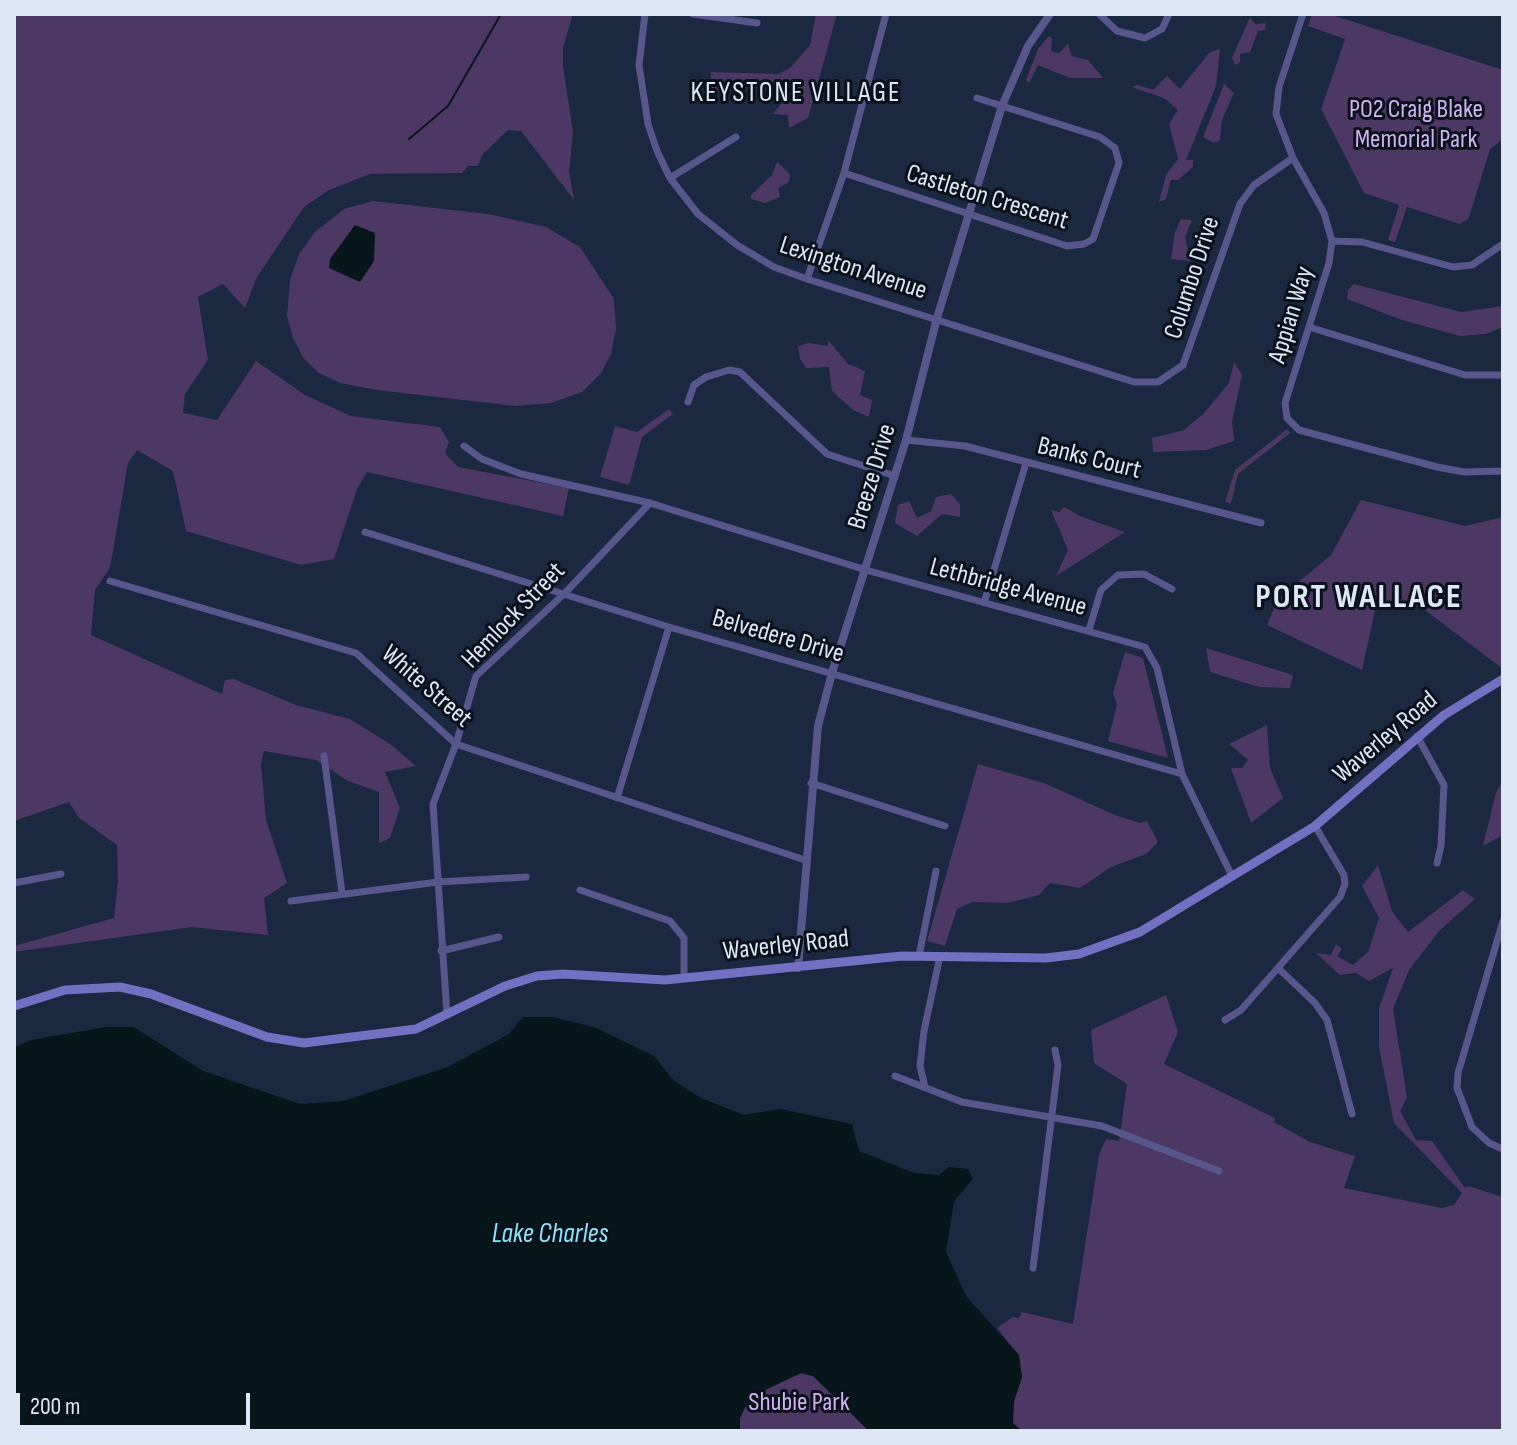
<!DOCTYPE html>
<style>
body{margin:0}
#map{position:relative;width:1517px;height:1445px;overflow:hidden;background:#1a2840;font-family:"Sofia Sans Condensed",sans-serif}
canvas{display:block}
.frame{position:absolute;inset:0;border:16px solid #dde7f7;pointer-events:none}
.scale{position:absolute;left:16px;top:1393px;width:234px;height:36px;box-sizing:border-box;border:4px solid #dde7f7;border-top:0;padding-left:10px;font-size:24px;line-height:28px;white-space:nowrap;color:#dde7f7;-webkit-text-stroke:6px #0b111b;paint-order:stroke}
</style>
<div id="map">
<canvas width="1517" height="1445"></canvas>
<div class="frame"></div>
<div class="scale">200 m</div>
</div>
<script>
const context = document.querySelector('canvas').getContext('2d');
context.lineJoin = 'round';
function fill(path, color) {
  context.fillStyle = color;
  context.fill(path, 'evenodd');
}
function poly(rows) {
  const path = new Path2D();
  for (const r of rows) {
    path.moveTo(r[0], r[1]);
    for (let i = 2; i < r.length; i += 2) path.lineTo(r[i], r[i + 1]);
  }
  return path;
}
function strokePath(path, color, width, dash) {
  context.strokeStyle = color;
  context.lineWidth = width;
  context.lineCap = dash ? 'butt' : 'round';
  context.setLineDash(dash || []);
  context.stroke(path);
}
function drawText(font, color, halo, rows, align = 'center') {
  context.font = font + ' "Sofia Sans Condensed",sans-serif';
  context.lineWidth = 6;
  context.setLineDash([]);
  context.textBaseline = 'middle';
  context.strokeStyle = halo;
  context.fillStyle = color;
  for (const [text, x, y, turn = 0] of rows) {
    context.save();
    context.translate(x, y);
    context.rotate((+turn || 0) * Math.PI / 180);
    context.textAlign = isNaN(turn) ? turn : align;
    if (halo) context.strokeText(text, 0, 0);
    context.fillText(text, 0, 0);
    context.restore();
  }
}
const green = poly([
 [14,14,573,14,563,48,563,66,573,132,569,172,574,200,521,131,508,130,482,155,478,166,468,166,462,173,370,174,329,190,304,207,257,277,245,308,223,284,198,297,208,360,185,394,183,413,217,420,256,361,305,395,351,416,440,427,449,442,445,453,458,467,569,488,563,516,367,472,357,489,334,559,301,565,186,531,173,471,137,450,128,463,110,568,95,590,91,635,222,694,225,680,234,679,296,705,350,719,390,744,416,766,385,772,400,808,390,838,379,843,379,792,348,781,316,760,264,751,261,764,266,820,287,883,264,898,268,935,192,927,14,952,14,946,114,918,118,881,117,845,79,818,69,802,14,821],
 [816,14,837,14,808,118,789,128,788,115,773,114,781,104,782,82,771,91,751,88,711,93,711,72,779,74,790,68,810,45],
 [1312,14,1329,14,1503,70,1503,139,1490,149,1469,218,1460,224,1407,207,1395,242,1388,240,1399,205,1364,193,1321,109,1345,39,1308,26],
 [1250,17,1255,24,1266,23,1265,30,1258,31,1250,52,1240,54,1240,62,1235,65,1232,58],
 [1049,36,1052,38,1051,51,1059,53,1068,44,1072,56,1088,60,1103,78,1070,78,1038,65,1029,83,1026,80,1038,49],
 [1220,49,1216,86,1186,160,1193,160,1193,167,1178,180,1171,180,1166,199,1159,202,1166,175,1178,159,1169,124,1178,110,1164,98,1132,87,1137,85,1153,90,1167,76,1180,89,1210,52],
 [1224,84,1234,93,1222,120,1220,140,1214,143,1203,137],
 [777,162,790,174,789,182,778,188,780,197,765,203,751,199,751,195,772,175],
 [373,201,488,214,546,227,580,247,614,299,616,329,611,354,601,373,582,392,551,403,515,406,377,390,340,383,319,373,304,359,293,338,287,316,290,280,299,254,315,232,344,209],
 [1181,219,1192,220,1185,237,1190,261,1171,259,1175,232],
 [1354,284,1461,312,1503,306,1503,327,1486,334,1460,336,1402,320,1347,299,1348,290],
 [828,340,848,364,865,371,860,395,872,400,869,417,853,410,832,391,829,367,806,368,800,359,798,346,809,343,828,346],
 [1234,362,1242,375,1232,421,1234,441,1206,450,1153,452,1152,438,1184,430,1204,413,1229,383],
 [669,409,673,414,642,437,629,485,600,477,615,426,637,432],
 [1287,429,1290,433,1238,474,1231,503,1225,502,1235,470],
 [951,494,960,504,960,517,942,514,917,536,895,523,898,505,909,501,917,518,931,511,936,497],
 [1361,500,1465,526,1503,517,1503,669,1421,607,1377,601,1362,670,1267,625,1278,599,1331,555],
 [1064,507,1082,517,1125,532,1056,576,1068,550,1051,510,1059,512],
 [1206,648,1293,675,1290,688,1259,687,1210,672],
 [1125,652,1143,658,1168,758,1108,741,1117,704,1113,693],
 [1267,725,1270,768,1283,798,1251,823,1231,768,1242,768,1248,760,1229,744],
 [978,764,1044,783,1115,815,1140,823,1147,821,1158,842,1146,854,1111,867,1080,888,1050,883,1039,895,1008,903,972,902,957,909,945,946,927,941],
 [1503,781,1503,835,1483,846,1496,792],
 [1378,865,1392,911,1408,932,1463,890,1475,899,1440,930,1409,970,1393,1009,1407,1097,1400,1111,1416,1140,1432,1141,1465,1188,1468,1186,1503,1197,1503,1431,1022,1431,1013,1423,1014,1401,1022,1377,1017,1353,997,1328,1013,1317,1019,1318,1022,1312,1073,1324,1099,1155,1106,1139,1119,1141,1127,1084,1094,1063,1091,1030,1166,995,1178,1032,1164,1064,1275,1118,1274,1122,1310,1142,1355,1156,1344,1188,1442,1208,1454,1205,1462,1193,1394,1123,1379,1047,1379,1008,1393,968,1369,981,1356,973,1340,975,1316,953,1331,955,1336,944,1342,949,1337,956,1353,965,1368,952,1379,918,1362,886],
 [801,1373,813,1376,869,1431,740,1431,740,1418,750,1397]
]);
const water = poly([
 [355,225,375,233,374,261,360,282,329,268,330,259],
 [523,1017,552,1017,594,1027,654,1056,674,1081,701,1098,744,1115,780,1109,852,1124,859,1151,914,1173,939,1175,949,1167,968,1169,973,1179,954,1201,946,1252,966,1296,1019,1355,1022,1377,1014,1401,1013,1423,1022,1431,869,1431,813,1376,801,1373,750,1397,740,1418,740,1431,14,1431,14,1048,31,1040,106,1027,134,1027,203,1071,300,1104,343,1101,448,1067,509,1034]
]);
const stream = poly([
 [409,139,448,106,501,14]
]);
const minor = poly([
 [645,14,639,65,648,124,657,151,670,178,698,214,737,245,774,267,807,279,1134,382,1158,382,1183,365,1240,204,1254,185,1293,158],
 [693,14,757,23],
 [1099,14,1117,31,1145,38,1162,29,1169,14],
 [1303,14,1279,87,1276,114,1293,158,1324,213,1332,241,1329,263,1285,403,1287,418,1299,430,1437,467,1464,472,1503,471],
 [844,173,1067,246,1084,244,1093,239,1119,163,1115,148,1100,137,977,98],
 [670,178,736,137],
 [1332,241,1362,242,1453,267,1472,265,1503,244],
 [807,279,844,173,886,14],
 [1309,327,1465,375,1503,375],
 [688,402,694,385,706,377,729,370,740,372,827,454,895,476],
 [906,440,965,446,1261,523],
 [464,446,482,459,521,474,650,503,866,570,1145,647,1157,668,1182,774,1232,876],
 [365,532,669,627,1182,774],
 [110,581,356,653,456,744,805,860],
 [984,603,1026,463],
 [1089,630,1101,590,1118,575,1144,574,1172,589],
 [1417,736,1444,785,1441,846,1437,863],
 [324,756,342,893],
 [811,783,945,826],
 [617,798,669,627],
 [14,883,61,874],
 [580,890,670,921,684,938,684,978],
 [291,901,438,882,526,877],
 [1503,921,1458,1073,1457,1088,1472,1127,1489,1143,1503,1149],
 [441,951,499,937],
 [919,956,936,871],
 [1278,968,1315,1003,1327,1020,1352,1114],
 [447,1015,433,804,456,744,476,676,565,593,650,503],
 [1225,1020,1241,1010,1340,897,1345,884,1344,875,1315,826],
 [895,1076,962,1102,1102,1126,1219,1171],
 [925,1087,920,1066,924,1031,940,956],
 [1033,1268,1058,1065,1055,1050]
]);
const tertiary = poly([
 [798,968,818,726,832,673,906,440,937,318,1002,106,1028,46,1050,14]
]);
const secondary = poly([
 [14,1006,65,990,120,987,151,994,267,1037,304,1043,416,1029,505,986,537,976,563,974,665,980,902,956,1046,958,1079,954,1140,932,1315,826,1444,715,1503,679]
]);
const parkNames = [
 ["PO2 Craig Blake",1416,110],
 ["Memorial Park",1416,140],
 ["Shubie Park",799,1403]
];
const streetNames = [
 ["Castleton Crescent",987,198,17],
 ["Lexington Avenue",853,269,18],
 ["Columbo Drive",1193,278,-72],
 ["Appian Way",1292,315,-73],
 ["Banks Court",1089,459,14],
 ["Breeze Drive",873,477,-73],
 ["Lethbridge Avenue",1008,588,15],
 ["Hemlock Street",514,616,-46],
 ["Belvedere Drive",778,637,16],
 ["White Street",426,687,41],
 ["Waverley Road",1386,738,-40],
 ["Waverley Road",786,946,-6]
];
const neighbourhoodNames = [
 ["KEYSTONE VILLAGE",796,94]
];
const waterNames = [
 ["Lake Charles",550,1235]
];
const districtNames = [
 ["PORT WALLACE",1359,598]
];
fill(green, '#4d3864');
fill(water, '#06161b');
strokePath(stream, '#06161b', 2);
strokePath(minor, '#57578b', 7);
strokePath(tertiary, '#57578b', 8);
strokePath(secondary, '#7270c2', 9);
drawText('26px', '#cfb3f2', '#0b111b', parkNames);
drawText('26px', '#dde7f7', '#0b111b', streetNames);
context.letterSpacing = '2px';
drawText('28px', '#dde7f7', '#0b111b', neighbourhoodNames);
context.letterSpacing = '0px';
drawText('italic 28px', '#8be4fc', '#0b111b', waterNames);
context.letterSpacing = '2px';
drawText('bold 34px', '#dde7f7', '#0b111b', districtNames);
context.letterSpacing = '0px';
</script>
